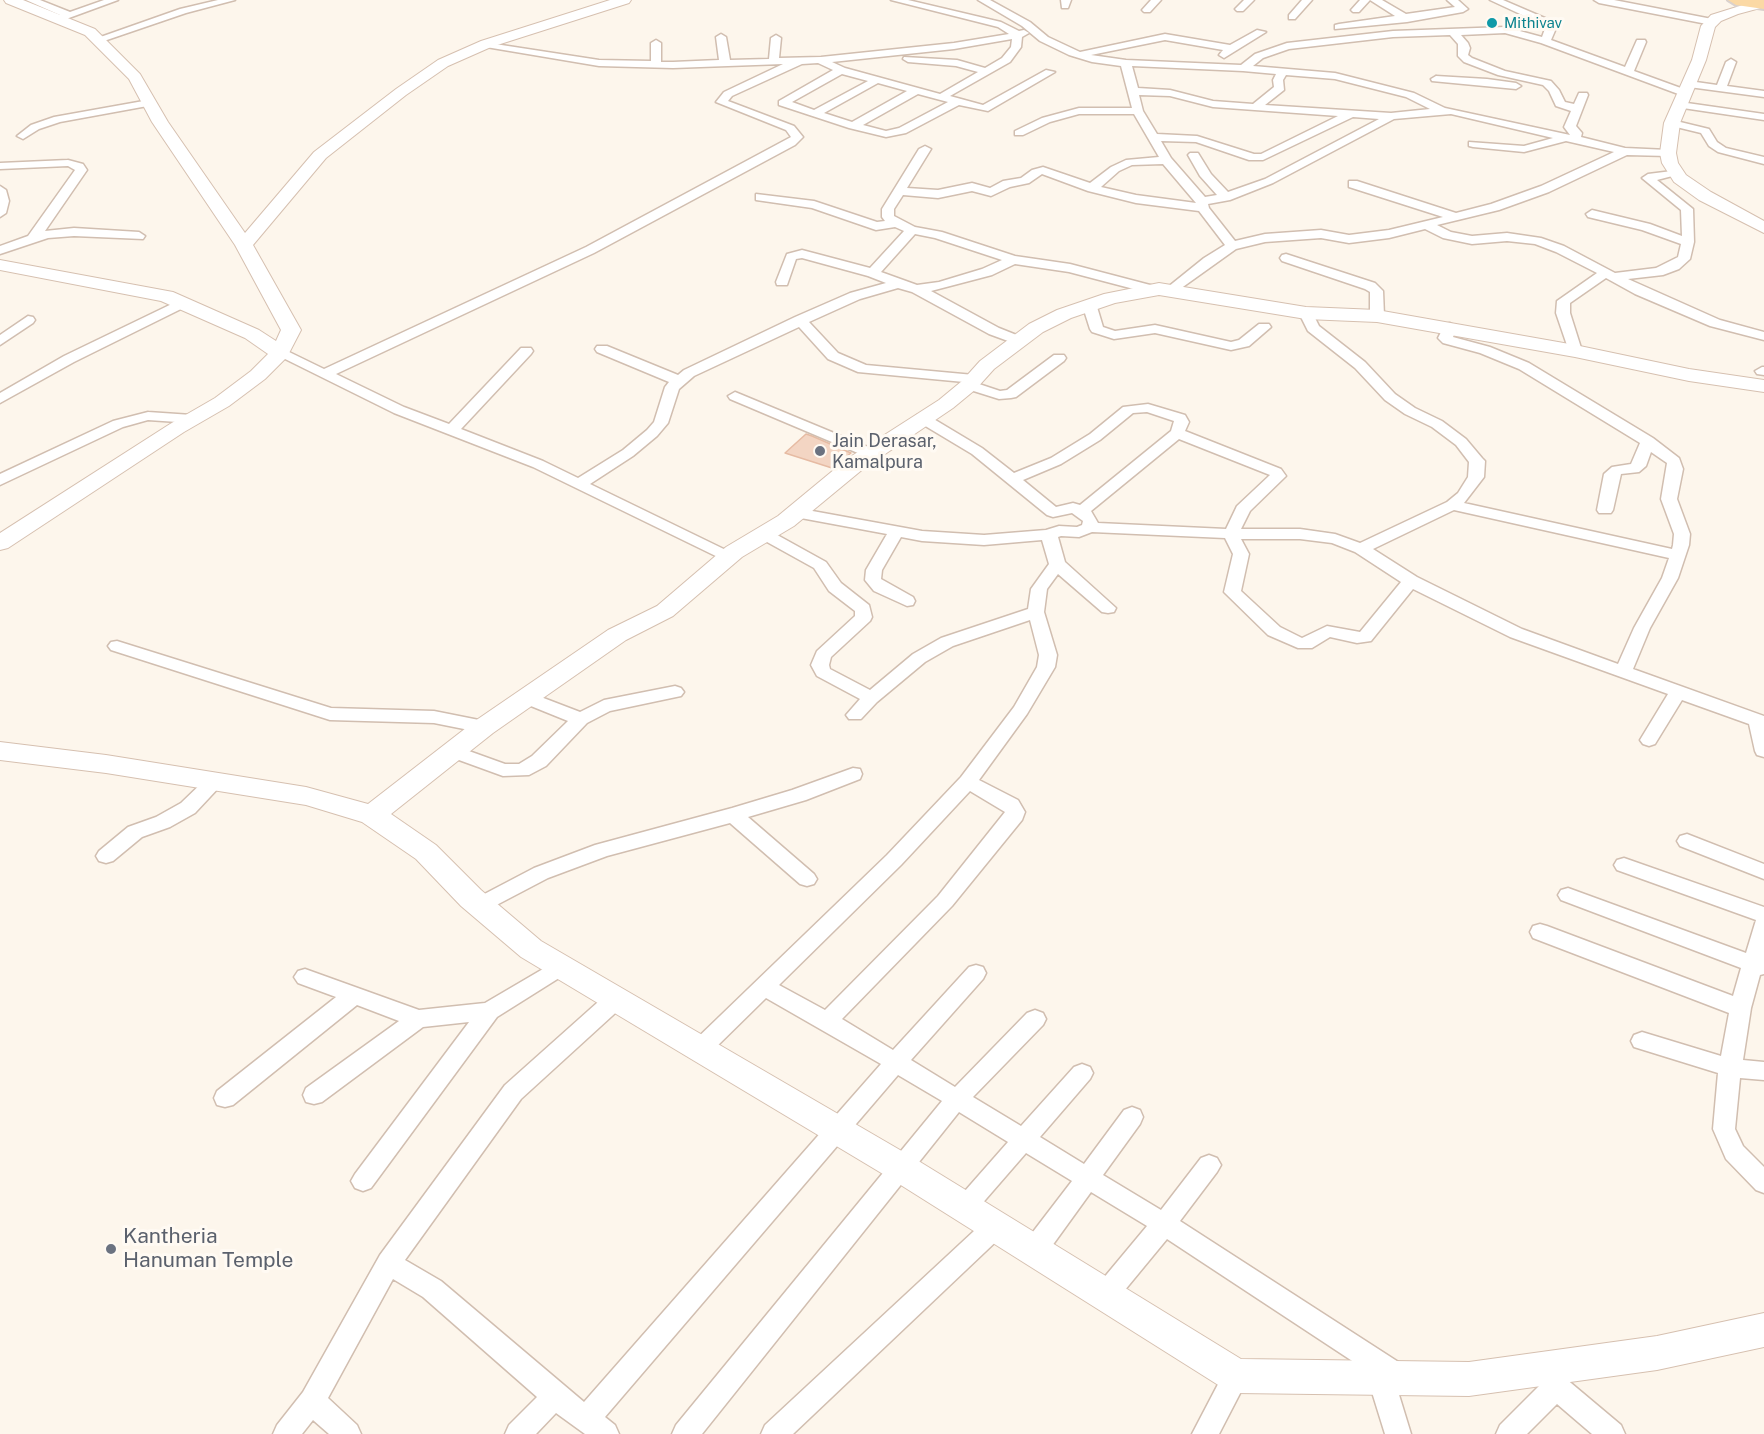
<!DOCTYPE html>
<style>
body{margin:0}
canvas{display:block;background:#fdf6ec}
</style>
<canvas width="1764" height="1434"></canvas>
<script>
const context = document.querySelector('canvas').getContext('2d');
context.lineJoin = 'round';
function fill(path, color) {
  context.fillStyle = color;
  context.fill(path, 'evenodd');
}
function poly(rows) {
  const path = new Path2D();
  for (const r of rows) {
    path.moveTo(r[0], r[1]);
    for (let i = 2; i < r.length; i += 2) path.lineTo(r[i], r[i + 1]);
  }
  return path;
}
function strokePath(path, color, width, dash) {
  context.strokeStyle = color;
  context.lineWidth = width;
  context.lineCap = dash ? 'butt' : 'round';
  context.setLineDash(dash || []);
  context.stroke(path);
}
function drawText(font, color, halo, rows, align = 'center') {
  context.font = font + ' "Public Sans",sans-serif';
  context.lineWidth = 6;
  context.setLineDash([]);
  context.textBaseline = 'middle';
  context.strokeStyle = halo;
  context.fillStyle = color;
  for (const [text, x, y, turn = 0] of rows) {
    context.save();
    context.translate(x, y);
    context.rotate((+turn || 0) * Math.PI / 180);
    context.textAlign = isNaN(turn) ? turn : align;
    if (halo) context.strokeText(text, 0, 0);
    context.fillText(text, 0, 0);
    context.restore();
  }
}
const building = poly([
 [806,434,812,436,851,453,832,468,785,453,806,434]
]);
const street = poly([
 [26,0,40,0,70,12,104,0,118,0,58,22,53,19,60,15,26,0],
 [218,0,235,0,186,13,101,42,92,40,180,9,218,0],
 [891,0,908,0,1001,22,1019,31,1024,30,1029,33,1022,37,1021,47,1010,62,950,96,983,105,1046,70,1055,72,988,111,959,105,906,133,886,137,849,128,779,105,779,101,833,70,818,63,802,64,732,96,728,101,794,126,803,137,795,145,594,253,336,374,404,407,449,424,521,348,531,348,533,351,531,354,461,429,543,461,578,478,623,450,647,430,654,422,665,387,669,382,597,352,595,349,597,346,607,346,678,375,684,370,795,317,850,293,886,283,868,276,802,258,796,259,787,285,777,285,776,282,787,254,802,250,870,268,904,231,895,227,876,230,812,208,756,200,756,194,814,201,877,222,885,221,882,217,882,209,919,149,925,146,931,149,907,188,938,190,972,183,990,188,1003,181,1021,178,1032,170,1043,167,1090,183,1111,167,1126,160,1159,157,1134,114,1079,114,1050,122,1023,135,1015,135,1015,131,1042,118,1079,108,1132,108,1121,66,1092,62,1069,55,1040,41,1022,26,978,0,990,0,1030,22,1048,37,1080,52,1165,34,1230,45,1257,30,1266,32,1224,58,1219,55,1223,50,1165,40,1091,55,1126,60,1241,65,1255,54,1287,43,1393,31,1505,27,1542,37,1546,26,1490,0,1503,0,1554,22,1557,26,1551,40,1625,67,1637,40,1645,40,1646,42,1634,71,1689,91,1689,95,1681,95,1541,43,1505,33,1461,35,1468,43,1470,48,1468,55,1472,58,1505,71,1551,81,1559,90,1565,102,1574,104,1579,93,1587,93,1588,95,1576,126,1582,133,1581,137,1625,148,1668,150,1674,153,1668,156,1627,155,1549,192,1499,210,1437,225,1451,232,1472,236,1507,233,1541,238,1564,246,1615,273,1656,268,1678,257,1681,244,1642,230,1588,217,1586,214,1592,210,1650,224,1682,236,1681,210,1642,178,1648,174,1680,170,1680,174,1657,180,1693,209,1694,242,1690,259,1679,269,1663,275,1628,279,1720,320,1764,332,1764,340,1710,326,1635,294,1606,278,1570,303,1570,313,1582,351,1575,355,1570,354,1556,313,1557,301,1597,273,1556,252,1535,244,1507,241,1472,244,1443,238,1425,229,1389,238,1349,243,1321,238,1265,242,1236,249,1173,294,1166,290,1168,287,1204,258,1225,245,1199,211,1136,203,1088,191,1042,174,1029,183,1010,187,991,196,972,191,938,198,903,195,894,209,894,216,915,227,942,232,1015,256,1070,264,1154,286,1156,289,1149,293,1069,272,1015,264,992,275,931,291,999,328,1024,338,1026,341,1019,345,989,334,912,292,898,288,860,299,809,322,838,353,866,365,974,375,981,379,976,383,1000,391,1007,390,1054,355,1064,355,1066,358,1064,361,1016,397,1011,398,999,399,964,388,962,385,964,382,858,372,828,359,799,327,694,376,679,389,668,423,657,436,633,456,590,484,734,554,736,557,728,562,533,467,394,413,273,353,275,350,285,350,324,369,586,247,791,137,786,130,716,102,724,92,783,64,673,68,599,66,486,47,481,44,482,42,599,60,651,61,651,43,656,40,661,43,661,62,673,62,719,60,716,37,721,34,726,37,730,60,769,59,771,38,776,35,781,38,779,58,821,57,954,43,1009,34,998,27,891,0],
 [1450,35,1458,44,1458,56,1464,62,1498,75,1543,85,1549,91,1556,106,1571,111,1564,127,1570,135,1445,108,1414,93,1335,73,1253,66,1263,58,1289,49,1393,37,1450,35],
 [1012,39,1011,47,1002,58,985,68,957,60,904,57,903,59,908,62,956,66,978,72,940,94,845,68,832,62,954,49,1012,39],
 [1132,66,1243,71,1276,74,1273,80,1274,87,1253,104,1213,101,1170,90,1138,88,1132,66],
 [842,74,868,81,814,110,792,102,842,74],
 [1286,75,1335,79,1406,97,1430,109,1391,113,1265,105,1284,90,1283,80,1286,75],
 [878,83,907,91,852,122,824,113,878,83],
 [918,94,948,102,899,128,886,131,863,125,918,94],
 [1139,95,1170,96,1213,107,1338,116,1261,154,1254,154,1197,136,1157,134,1143,111,1139,95],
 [1451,114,1553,138,1524,146,1469,142,1469,146,1473,147,1524,152,1566,141,1614,152,1541,186,1491,204,1456,213,1357,181,1349,181,1349,187,1443,217,1389,230,1349,235,1321,230,1265,234,1235,241,1209,208,1208,204,1230,200,1273,183,1394,119,1451,114],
 [1353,117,1379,119,1265,179,1228,192,1211,174,1198,153,1190,153,1188,155,1200,176,1217,195,1205,197,1171,158,1161,141,1196,142,1249,160,1263,160,1353,117],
 [1163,164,1196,203,1136,195,1101,187,1119,171,1132,165,1163,164],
 [915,234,935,238,1002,260,982,269,939,282,917,285,881,272,915,234],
 [1061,0,1071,0,1068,8,1062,8,1061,0],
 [1151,0,1161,0,1150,12,1144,12,1142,10,1151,0],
 [1244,0,1254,0,1243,11,1237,11,1235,9,1244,0],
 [1302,0,1312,0,1295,19,1289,19,1289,15,1302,0],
 [1360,0,1370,0,1359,12,1353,12,1351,10,1360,0],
 [1370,0,1382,0,1406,14,1455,7,1447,0,1458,0,1468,9,1463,12,1407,22,1335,29,1335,25,1339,24,1395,16,1370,0],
 [1594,0,1614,0,1712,19,1717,22,1712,25,1599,3,1594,0],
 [1731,59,1736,62,1727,86,1764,91,1764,97,1689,87,1684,84,1689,81,1717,85,1726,62,1731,59],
 [1436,76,1487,79,1516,83,1521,86,1516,89,1432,81,1431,79,1436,76],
 [149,100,153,101,153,105,60,122,39,129,23,139,17,136,31,125,54,117,149,100],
 [1680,102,1764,114,1764,120,1676,107,1675,105,1680,102],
 [1672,120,1709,129,1717,142,1726,148,1764,157,1764,164,1718,152,1709,146,1701,133,1668,125,1668,121,1672,120],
 [68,160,83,164,87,170,45,231,74,228,139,232,145,236,143,239,74,236,48,238,0,254,0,246,28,236,75,170,68,166,0,169,0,163,68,160],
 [0,186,6,190,9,201,6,213,0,217,0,186],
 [1286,254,1375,283,1383,291,1384,316,1377,320,1370,316,1370,292,1365,289,1282,261,1280,258,1282,255,1286,254],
 [180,300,185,301,187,304,185,307,74,362,0,403,0,393,64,356,180,300],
 [1090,303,1097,307,1103,327,1115,331,1155,325,1231,342,1239,340,1259,324,1269,324,1271,327,1249,346,1231,350,1155,333,1114,339,1092,332,1090,329,1083,307,1090,303],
 [1306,309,1311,310,1319,326,1365,362,1395,394,1415,408,1442,421,1466,439,1482,458,1485,461,1484,477,1464,503,1672,549,1673,545,1674,534,1661,499,1667,463,1651,452,1646,466,1639,472,1621,474,1613,510,1611,513,1599,513,1597,510,1604,474,1612,467,1631,464,1640,443,1519,369,1480,353,1443,343,1438,338,1445,324,1450,323,1457,327,1453,337,1490,347,1529,363,1653,438,1679,458,1683,469,1677,499,1690,534,1689,545,1678,578,1650,628,1633,669,1764,716,1764,757,1757,755,1755,751,1749,724,1682,700,1655,744,1649,746,1643,744,1640,740,1668,694,1510,637,1413,589,1371,641,1357,643,1330,637,1312,648,1298,648,1268,635,1224,592,1233,554,1225,538,1092,532,1079,537,1061,536,1058,537,1065,562,1116,608,1114,612,1108,613,1102,612,1058,574,1047,589,1044,612,1057,655,1055,667,1027,714,979,780,1018,800,1025,812,1022,820,952,906,842,1019,893,1050,969,967,976,965,983,967,986,973,983,979,911,1060,955,1087,1027,1013,1035,1010,1043,1013,1046,1019,1043,1025,973,1097,1021,1126,1074,1067,1082,1064,1090,1067,1093,1073,1090,1079,1040,1137,1084,1164,1124,1110,1132,1107,1140,1110,1143,1117,1140,1124,1103,1175,1161,1210,1201,1158,1209,1155,1217,1158,1221,1165,1217,1172,1180,1221,1403,1365,1407,1374,1403,1383,1396,1385,1411,1434,1385,1434,1367,1376,1369,1372,1167,1239,1115,1302,1106,1305,1097,1302,1094,1294,1097,1286,1147,1226,1091,1192,1044,1257,1035,1260,1026,1257,1023,1249,1026,1241,1072,1181,1026,1153,973,1214,965,1217,957,1214,953,1207,957,1200,1008,1142,959,1112,702,1434,672,1434,676,1425,942,1101,898,1075,605,1417,615,1425,619,1434,585,1434,556,1413,536,1434,505,1434,509,1425,537,1397,423,1297,393,1279,328,1398,357,1425,361,1434,329,1434,313,1420,302,1434,273,1434,277,1425,303,1392,380,1255,505,1085,607,994,615,992,623,994,626,1000,623,1006,521,1099,405,1260,441,1281,584,1402,881,1064,766,998,708,1055,700,1058,692,1055,689,1049,692,1043,887,855,961,777,1014,707,1037,667,1039,655,1030,620,953,646,925,662,877,702,861,719,849,719,846,715,860,699,817,676,811,665,817,651,855,616,855,611,829,591,814,568,758,537,756,534,758,531,770,531,826,562,841,583,869,605,872,617,870,621,831,657,829,665,830,669,870,690,913,654,941,638,1028,609,1031,589,1049,564,1042,540,984,545,922,541,901,537,882,570,881,579,913,597,915,601,913,605,907,606,874,591,865,580,866,570,887,534,790,516,788,513,790,510,796,508,922,531,984,535,1046,530,1059,526,1077,527,1082,525,1083,521,1072,513,1053,517,1047,515,972,454,917,421,915,418,917,415,927,415,982,448,1014,473,1051,458,1090,434,1123,407,1148,404,1185,415,1189,422,1185,431,1281,469,1286,476,1250,511,1241,529,1300,529,1335,534,1360,543,1447,502,1458,493,1468,477,1469,462,1456,445,1432,427,1405,414,1385,400,1355,368,1308,331,1299,313,1306,309],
 [1147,412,1174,421,1171,431,1080,505,1073,503,1056,507,1023,480,1061,464,1100,440,1133,413,1147,412],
 [1179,439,1270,475,1237,506,1226,529,1098,523,1091,511,1179,439],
 [1454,510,1669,558,1662,578,1634,628,1618,664,1522,629,1417,577,1373,549,1454,510],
 [1241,539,1300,539,1332,543,1355,552,1401,582,1360,632,1327,626,1302,638,1280,627,1241,591,1249,554,1241,539],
 [970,791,1005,812,938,896,825,1010,779,985,901,865,970,791],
 [28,316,33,317,35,320,33,323,0,345,0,335,28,316],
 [1762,367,1764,367,1764,375,1757,374,1755,371,1762,367],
 [735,392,875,450,877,453,870,457,865,456,730,399,728,396,735,392],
 [148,412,192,415,199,419,192,423,148,420,123,427,0,485,0,474,113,421,148,412],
 [117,641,331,708,434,711,484,721,490,723,493,727,490,731,484,733,434,723,330,720,111,650,108,646,111,642,117,641],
 [675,686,681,688,684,692,681,696,610,711,587,723,546,766,529,775,503,776,448,756,446,752,448,748,455,746,505,764,519,764,532,756,568,721,521,702,518,698,521,694,533,694,580,712,604,700,675,686],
 [853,768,860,769,862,774,860,779,806,800,748,817,814,874,817,879,814,884,807,886,800,884,730,823,607,856,548,878,487,910,480,913,473,910,470,905,473,900,534,868,595,845,732,808,792,790,853,768],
 [215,775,222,777,224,782,195,813,170,827,142,837,113,861,106,863,99,861,96,856,99,851,128,827,156,817,181,803,208,777,215,775],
 [1687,834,1764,864,1764,879,1680,846,1677,841,1680,836,1687,834],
 [1624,858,1764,907,1764,974,1760,975,1751,1008,1743,1060,1764,1062,1764,1080,1740,1078,1735,1129,1743,1146,1764,1167,1764,1193,1756,1190,1726,1159,1713,1129,1718,1073,1634,1047,1631,1041,1634,1035,1642,1032,1721,1056,1729,1013,1533,938,1530,932,1533,926,1540,924,1547,926,1733,996,1741,968,1561,900,1558,895,1561,890,1568,888,1746,953,1756,920,1617,870,1614,865,1617,860,1624,858],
 [560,959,567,961,570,967,567,973,497,1017,371,1188,363,1191,355,1188,351,1181,355,1174,469,1022,423,1027,322,1102,314,1104,306,1102,303,1095,306,1088,399,1021,357,1005,233,1105,225,1107,217,1105,214,1098,217,1091,336,997,298,983,294,977,298,971,305,969,419,1010,485,1003,560,959],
 [996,1215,1004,1218,1008,1226,1004,1234,793,1434,761,1434,765,1425,988,1218,996,1215],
 [1541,1357,1550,1360,1565,1378,1621,1425,1625,1434,1592,1434,1557,1404,1527,1434,1496,1434,1500,1425,1539,1386,1528,1369,1532,1360,1541,1357],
 [1236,1364,1245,1367,1249,1376,1219,1434,1192,1434,1227,1367,1236,1364]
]);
const secondary = poly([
 [4,0,23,0,95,29,140,74,168,122,245,233,314,152,396,89,438,60,481,41,610,0,631,0,629,3,491,47,448,66,406,95,326,158,253,245,301,330,287,357,265,379,229,406,184,432,8,548,0,550,0,533,170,424,215,398,251,371,268,354,245,338,161,301,0,270,0,260,173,292,259,330,276,341,281,330,235,245,152,122,129,79,85,35,6,3,4,0],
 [1759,0,1764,0,1764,7,1738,14,1721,21,1715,27,1706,60,1680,123,1676,153,1678,163,1686,175,1711,192,1764,221,1764,233,1699,200,1674,182,1662,163,1660,153,1664,123,1692,60,1701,26,1711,15,1759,0],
 [1159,283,1306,307,1377,310,1575,345,1689,369,1764,380,1764,392,1689,381,1575,357,1377,322,1306,319,1159,295,1115,303,1071,318,1043,332,994,369,976,389,953,408,863,469,794,526,742,557,673,616,626,640,493,733,391,814,436,845,481,890,541,941,912,1157,1241,1359,1469,1362,1657,1336,1764,1313,1764,1347,1657,1370,1469,1396,1236,1393,1223,1388,888,1177,521,957,461,906,416,859,362,822,306,805,106,773,0,760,0,742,106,755,306,787,368,804,475,721,608,630,657,606,726,547,778,516,847,459,939,400,962,381,980,361,1029,324,1057,310,1104,294,1159,283]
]);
const primary = poly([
 [1728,0,1764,0,1764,9,1736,5,1728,0]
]);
const markers = [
 [1492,23,6,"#0f9aa8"],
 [820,451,6,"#6b7280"],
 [111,1249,6,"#6b7280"]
];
const farCulturenames = [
 ["Mithivav",1504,23]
];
const worshipNames = [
 ["Jain Derasar,",832,441],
 ["Kamalpura",832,462]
];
const nearWorshipnames = [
 ["Kantheria",123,1237],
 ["Hanuman Temple",123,1261]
];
fill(building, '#f3d5c3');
strokePath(building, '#e6bba3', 1.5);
strokePath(street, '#d1beb0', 3);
strokePath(secondary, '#d6c0b0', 2);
strokePath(primary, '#dad1cd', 4);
fill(street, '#fff');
fill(secondary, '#fff');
fill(primary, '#fbd9a5');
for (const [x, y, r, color] of markers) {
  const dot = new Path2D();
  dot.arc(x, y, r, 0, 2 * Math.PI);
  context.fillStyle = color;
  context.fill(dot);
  strokePath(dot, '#fffaf3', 2);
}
drawText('15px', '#0d838f', '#fffaf3', farCulturenames, 'left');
drawText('18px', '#5b616d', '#fffaf3', worshipNames, 'left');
drawText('21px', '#5b616d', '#fffaf3', nearWorshipnames, 'left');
</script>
